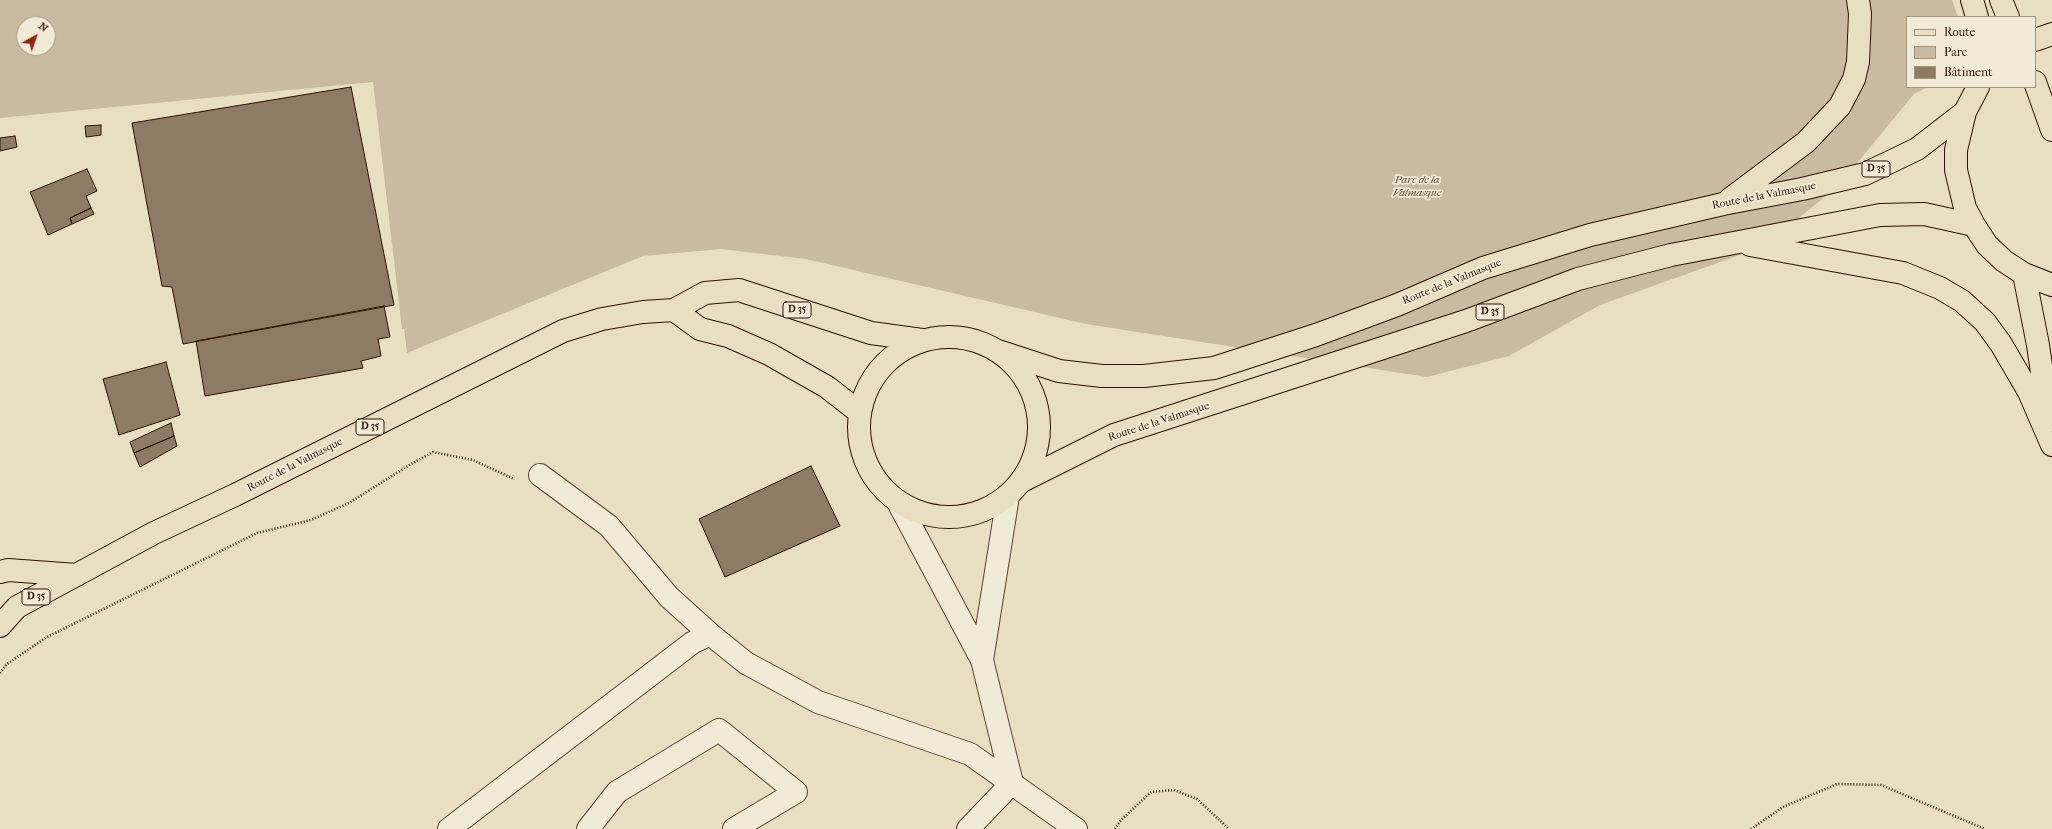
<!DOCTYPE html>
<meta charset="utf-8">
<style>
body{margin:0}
#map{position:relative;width:2052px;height:829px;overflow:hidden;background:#e8dec2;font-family:"IM FELL French Canon",serif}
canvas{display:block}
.legend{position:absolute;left:1906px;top:16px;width:130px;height:72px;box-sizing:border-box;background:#f0ead7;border:1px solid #a29282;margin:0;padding:5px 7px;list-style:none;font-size:12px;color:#2c0f02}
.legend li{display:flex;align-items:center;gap:8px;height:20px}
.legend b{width:20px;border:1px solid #a29282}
.north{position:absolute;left:16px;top:16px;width:40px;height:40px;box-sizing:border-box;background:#f0ead7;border:1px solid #a29282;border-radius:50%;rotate:40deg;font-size:11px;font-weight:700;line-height:16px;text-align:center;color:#2c0f02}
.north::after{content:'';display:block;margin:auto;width:14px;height:18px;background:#8f2418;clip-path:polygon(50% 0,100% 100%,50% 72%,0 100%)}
</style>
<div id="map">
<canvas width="2052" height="829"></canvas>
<ul class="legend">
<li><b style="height:5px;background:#e8dec2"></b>Route</li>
<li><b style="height:11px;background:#c8bba1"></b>Parc</li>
<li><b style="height:11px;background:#8e7b66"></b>Bâtiment</li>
</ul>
<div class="north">N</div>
</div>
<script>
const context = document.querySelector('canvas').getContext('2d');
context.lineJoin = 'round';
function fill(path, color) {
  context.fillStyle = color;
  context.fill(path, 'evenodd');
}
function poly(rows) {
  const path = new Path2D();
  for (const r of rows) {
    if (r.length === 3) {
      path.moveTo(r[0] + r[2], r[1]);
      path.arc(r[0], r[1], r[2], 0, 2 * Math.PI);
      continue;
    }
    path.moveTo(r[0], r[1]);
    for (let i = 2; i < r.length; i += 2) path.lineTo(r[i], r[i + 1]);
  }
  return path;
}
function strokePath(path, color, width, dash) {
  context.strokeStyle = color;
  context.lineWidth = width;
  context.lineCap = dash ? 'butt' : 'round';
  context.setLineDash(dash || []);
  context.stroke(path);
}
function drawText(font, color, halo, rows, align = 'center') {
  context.font = font + ' "IM FELL French Canon",serif';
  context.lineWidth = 3.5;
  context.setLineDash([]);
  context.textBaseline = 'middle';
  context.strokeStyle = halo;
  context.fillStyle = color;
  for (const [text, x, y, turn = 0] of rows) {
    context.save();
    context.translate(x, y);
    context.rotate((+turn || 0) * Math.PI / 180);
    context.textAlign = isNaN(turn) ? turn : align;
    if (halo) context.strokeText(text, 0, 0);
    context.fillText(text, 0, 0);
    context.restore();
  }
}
const green = poly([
 [0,0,1952,0,1958,17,1907,17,1907,87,1928,87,1914,94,1839,185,1765,246,1600,305,1509,356,1427,377,1086,324,806,259,721,249,643,256,407,353,404,329,402,329,373,82,0,118],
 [24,24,48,24,48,48,24,48]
]);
const building = poly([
 [351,87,394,305,183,344,172,287,162,286,132,123,351,87],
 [101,125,101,135,86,137,85,126,101,125],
 [15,136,17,147,0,151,0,138,15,136],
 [87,169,97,191,86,196,91,208,70,218,72,224,48,235,30,192,87,169],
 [91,208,94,214,72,224,70,218,91,208],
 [384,306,390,337,378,339,381,356,361,361,363,368,205,396,196,341,384,306],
 [166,362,180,415,119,435,103,379,166,362],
 [171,423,174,436,134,453,130,442,171,423],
 [174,436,177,446,140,467,134,453,174,436],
 [811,466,840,526,725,577,699,519,811,466]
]);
const path = poly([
 [0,673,7,664,47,637,257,533,311,520,349,503,411,464,433,452,473,460,514,479],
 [1115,829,1121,820,1151,792,1174,790,1197,799,1229,829],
 [1751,829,1783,807,1837,784,1881,785,1985,829]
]);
const minor = poly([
 [540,475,609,526,669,597,710,634,746,663,818,702,970,754,1076,829],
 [898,502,982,660,1012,783,968,829],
 [982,660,1008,496],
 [449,829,692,643,710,634],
 [588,829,617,792,719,730,796,792,734,829]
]);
const major = poly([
 [1972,0,1977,17],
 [2001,0,2008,17],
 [2035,40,2052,34],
 [2035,82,2052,130],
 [1978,87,1965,112,1956,150,1956,170,1965,208,1974,225,1987,245,2004,261,2024,274,2052,285],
 [1730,199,1806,142,1840,106,1854,79,1858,62,1860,14,1858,0],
 [1750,245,1903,273,1940,288,1962,301,1985,322,2001,344,2029,392,2052,445],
 [2024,274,2038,345,2049,421],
 [674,310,700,329,728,336,769,354,827,387,859,412],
 [949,427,90],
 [998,351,1059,371,1102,376,1144,376,1214,368,1316,335,1397,305,1483,268,1590,235,1723,204,1802,189,1865,174,1917,149,1965,112],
 [1022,481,1114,435,1466,321,1578,279,1671,255,1880,215,1924,214,1974,225],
 [0,572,8,570,77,575],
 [0,626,17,607,154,533,235,495,563,331,602,319,643,312,674,310,705,293,739,290,871,333,922,340]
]);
const shields = [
 [1876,169,28],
 [797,310,28],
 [1490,312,28],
 [370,427,28],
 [36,597,28]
];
const shieldNames = [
 ["D 35",1876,169],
 ["D 35",797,310],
 ["D 35",1490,312],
 ["D 35",370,427],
 ["D 35",36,597]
];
const parkNames = [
 ["Parc de la",1417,180],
 ["Valmasque",1417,193]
];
const streetNames = [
 ["Route de la Valmasque",1764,196,-11],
 ["Route de la Valmasque",1452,282,-22],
 ["Route de la Valmasque",1159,422,-18],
 ["Route de la Valmasque",295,465,-27]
];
fill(green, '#c8bba1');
fill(building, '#8e7b66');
strokePath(building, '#2c0f02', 1);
strokePath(minor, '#5b4332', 24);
strokePath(major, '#2c0f02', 24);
strokePath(path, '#2c0f02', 2.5, [1, 2]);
strokePath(minor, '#f0ead7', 22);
strokePath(major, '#e8dec2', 22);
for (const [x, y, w] of shields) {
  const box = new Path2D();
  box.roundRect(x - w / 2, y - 8, w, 16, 3);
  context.fillStyle = '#f0ead7';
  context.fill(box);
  strokePath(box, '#2c0f02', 1);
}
drawText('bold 10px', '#2c0f02', null, shieldNames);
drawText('italic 11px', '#634b3a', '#f0ead7', parkNames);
drawText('11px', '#2c0f02', '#f0ead7', streetNames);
</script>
